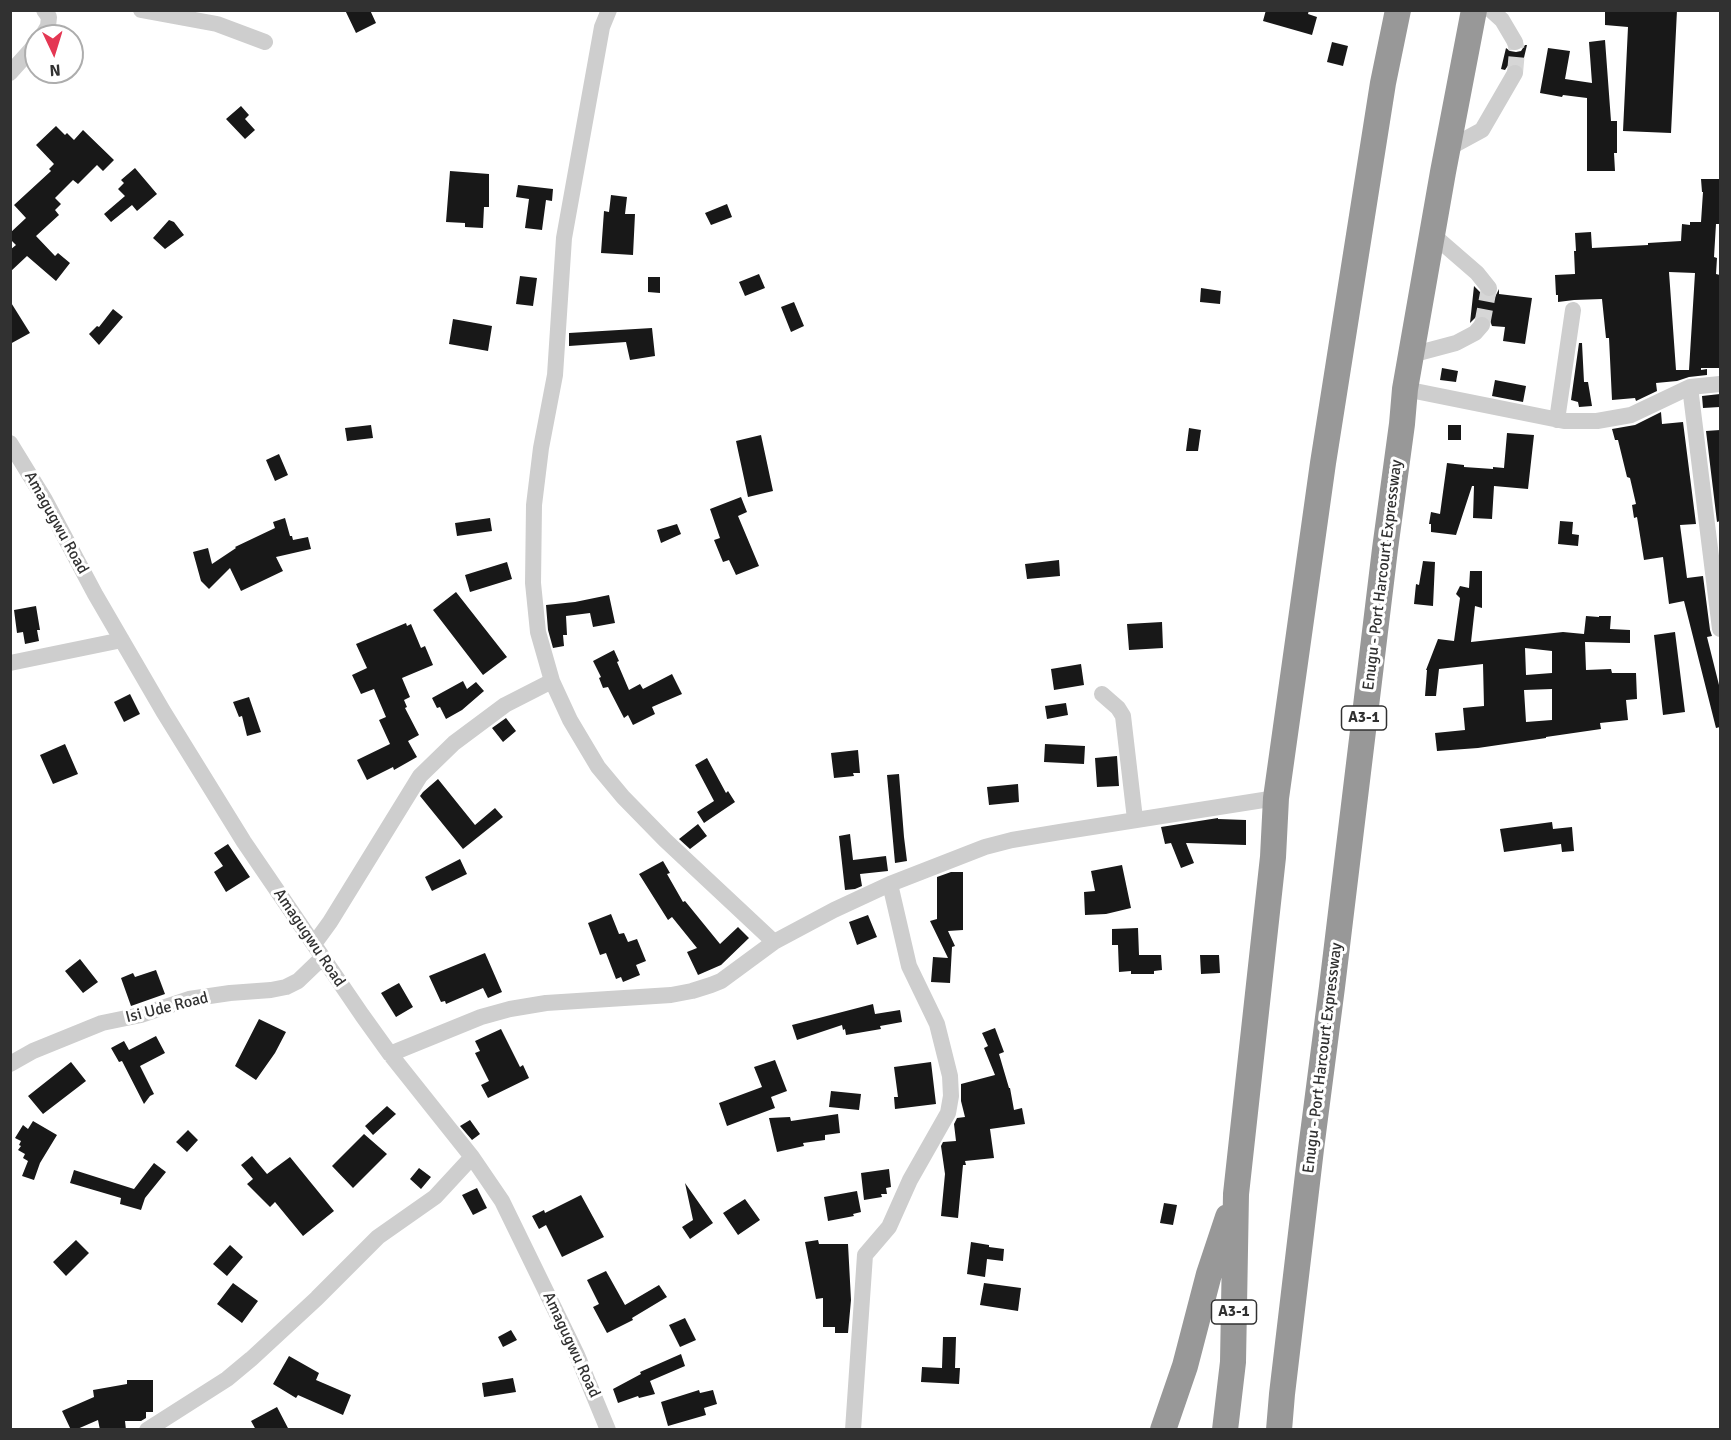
<!DOCTYPE html>
<style>
body{margin:0}
#map{position:relative;width:1731px;height:1440px;overflow:hidden;background:#fff;font-family:Signika,sans-serif}
canvas{display:block}
.frame{position:absolute;inset:0;border:12px solid #313131;pointer-events:none}
.north{position:absolute;left:24px;top:24px;width:60px;height:60px;box-sizing:border-box;background:#fff;border:2px solid #adadad;border-radius:50%;rotate:176deg;font-size:16px;font-weight:700;line-height:24px;text-align:center;color:#313131}
.north::after{content:'';display:block;margin:auto;width:21px;height:27px;background:#e43753;clip-path:polygon(50% 0,100% 100%,50% 72%,0 100%)}
</style>
<div id="map">
<canvas width="1731" height="1440"></canvas>
<div class="frame"></div>
<div class="north">N</div>
</div>
<script>
const context = document.querySelector('canvas').getContext('2d');
context.lineJoin = 'round';
function fill(path, color) {
  context.fillStyle = color;
  context.fill(path, 'evenodd');
}
function poly(rows) {
  const path = new Path2D();
  for (const r of rows) {
    path.moveTo(r[0], r[1]);
    for (let i = 2; i < r.length; i += 2) path.lineTo(r[i], r[i + 1]);
  }
  return path;
}
function strokePath(path, color, width, dash) {
  context.strokeStyle = color;
  context.lineWidth = width;
  context.lineCap = dash ? 'butt' : 'round';
  context.setLineDash(dash || []);
  context.stroke(path);
}
function drawText(font, color, halo, rows, align = 'center') {
  context.font = font + ' Signika,sans-serif';
  context.lineWidth = 6;
  context.setLineDash([]);
  context.textBaseline = 'middle';
  context.strokeStyle = halo;
  context.fillStyle = color;
  for (const [text, x, y, turn = 0] of rows) {
    context.save();
    context.translate(x, y);
    context.rotate((+turn || 0) * Math.PI / 180);
    context.textAlign = isNaN(turn) ? turn : align;
    if (halo) context.strokeText(text, 0, 0);
    context.fillText(text, 0, 0);
    context.restore();
  }
}
const building = poly([
 [345,10,370,10,376,23,356,33],
 [1266,10,1309,10,1308,14,1317,17,1312,35,1263,21],
 [1605,10,1677,10,1671,133,1623,131,1628,27,1605,25],
 [1605,40,1611,121,1617,121,1617,153,1614,153,1615,171,1587,171,1587,98,1563,95,1562,97,1540,93,1548,48,1570,51,1565,79,1592,83,1589,42],
 [1332,42,1348,46,1343,66,1327,62],
 [1525,45,1527,45,1522,66,1514,63,1509,64,1505,70,1501,69,1506,48,1510,51,1516,52,1521,51],
 [241,106,249,115,245,119,255,130,245,139,226,119],
 [56,126,65,135,67,133,74,140,83,130,114,160,103,171,97,165,78,184,73,180,55,198,61,204,55,210,59,215,36,236,55,256,58,253,70,263,56,281,27,256,10,272,10,250,16,245,10,239,10,233,26,218,14,205,51,171,49,169,54,164,36,145],
 [135,168,157,194,137,211,132,205,111,222,104,214,125,196,118,189,124,183,121,180],
 [450,171,489,174,489,207,484,207,483,228,465,227,465,223,446,222],
 [1701,179,1720,179,1720,224,1716,224,1714,257,1717,258,1716,274,1720,275,1720,368,1701,368,1701,370,1707,369,1707,375,1689,377,1677,381,1656,383,1657,391,1636,401,1635,398,1612,400,1609,338,1606,338,1602,299,1574,300,1558,302,1558,295,1556,295,1555,275,1575,274,1574,251,1576,251,1575,233,1591,232,1592,248,1648,245,1648,243,1681,241,1682,224,1690,225,1690,222,1701,222,1703,192,1702,192],
 [1669,272,1695,273,1689,370,1676,370],
 [518,185,553,189,552,201,546,200,542,230,525,228,529,199,516,197],
 [611,195,627,197,625,214,635,214,633,255,601,253,604,211,609,212],
 [727,204,732,217,711,225,705,213],
 [169,220,174,222,184,235,165,249,153,238],
 [759,274,765,288,745,296,739,282],
 [520,276,537,278,533,306,516,304],
 [648,277,660,277,660,293,648,292],
 [1474,286,1486,298,1495,297,1499,289,1499,294,1532,298,1525,344,1503,341,1505,327,1492,326,1489,318,1485,315,1478,315,1470,323],
 [1201,288,1221,291,1220,304,1200,302],
 [10,301,30,333,10,344],
 [794,302,804,326,791,332,781,307],
 [113,309,123,317,99,345,89,334,97,326,99,327],
 [453,319,492,326,488,351,449,344],
 [652,328,655,356,630,360,626,342,569,346,569,333],
 [1579,343,1582,343,1584,382,1588,382,1592,406,1579,407,1578,402,1571,400],
 [1442,368,1458,371,1456,382,1440,380],
 [1495,380,1526,386,1523,402,1492,396],
 [1720,394,1720,407,1703,408,1702,396],
 [1661,412,1662,424,1683,422,1696,524,1680,525,1687,578,1703,576,1710,630,1712,636,1707,637,1720,689,1720,727,1716,728,1684,601,1669,604,1663,557,1644,560,1637,517,1634,518,1632,505,1636,504,1630,478,1627,477,1618,440,1615,440,1612,429,1635,425],
 [371,425,373,438,347,441,345,428],
 [1448,425,1461,425,1461,440,1448,440],
 [1189,428,1201,430,1198,451,1186,451],
 [1720,430,1720,521,1717,522,1706,431],
 [1507,433,1534,435,1528,489,1494,486,1492,519,1473,518,1474,486,1472,486,1456,535,1431,532,1431,524,1429,524,1431,512,1440,514,1447,463,1464,465,1464,467,1493,469,1493,467,1504,468],
 [761,435,773,491,748,497,736,441],
 [279,454,288,475,275,481,266,460],
 [741,497,747,512,738,516,759,566,736,575,729,560,723,562,714,540,720,538,710,509],
 [285,518,290,536,292,536,293,540,308,537,311,549,276,557,283,571,241,591,230,568,209,589,201,581,193,552,208,548,212,564,236,548,235,547,275,528,273,522],
 [490,518,492,531,457,536,455,523],
 [1560,521,1573,522,1572,534,1579,535,1578,546,1558,544],
 [677,524,681,534,661,543,657,530],
 [1059,560,1060,576,1027,579,1025,564],
 [1423,561,1435,562,1433,606,1414,604,1416,584,1419,585],
 [507,562,512,579,470,592,465,575],
 [1470,571,1482,571,1482,608,1475,606,1471,642,1563,632,1584,634,1586,616,1599,617,1599,616,1611,616,1610,629,1630,630,1630,643,1585,642,1586,670,1611,669,1612,673,1636,673,1637,699,1626,700,1628,720,1600,723,1601,729,1546,737,1546,738,1478,748,1437,751,1435,733,1465,730,1463,708,1484,706,1483,664,1439,669,1436,696,1425,696,1427,670,1426,670,1438,639,1454,641,1460,598,1456,594,1460,586,1469,588],
 [1525,648,1552,651,1552,673,1526,675],
 [1552,689,1552,720,1526,722,1524,690],
 [456,592,507,657,483,675,433,610],
 [609,595,615,623,593,627,590,613,566,616,567,635,563,635,564,646,553,648,548,630,546,605,575,602],
 [36,606,40,630,37,630,39,641,25,644,23,632,17,633,14,610],
 [1162,622,1163,648,1129,650,1127,624],
 [406,623,407,626,411,624,421,648,425,646,433,665,402,678,410,697,404,700,407,707,405,708,419,735,408,741,417,757,394,770,393,767,367,780,357,760,390,744,379,720,386,717,374,689,361,694,352,675,367,668,356,644],
 [1675,632,1685,712,1663,715,1654,635],
 [614,650,619,661,617,662,629,690,640,684,643,689,672,674,682,694,652,707,655,714,633,725,628,715,624,718,608,687,603,688,599,678,601,677,593,661],
 [1081,664,1084,685,1054,690,1051,669],
 [463,681,467,689,476,682,484,691,462,710,446,719,440,707,437,708,432,698],
 [130,694,140,714,124,722,114,702],
 [249,697,261,732,247,736,242,716,239,717,233,702],
 [1066,703,1068,715,1047,719,1045,706],
 [506,718,516,731,503,742,492,728],
 [65,744,78,774,53,784,40,755],
 [1045,744,1085,746,1084,764,1044,762],
 [858,750,860,773,853,773,854,776,834,778,831,753],
 [1117,756,1119,786,1097,787,1095,758],
 [707,758,726,793,728,791,735,802,704,823,697,812,714,801,695,765],
 [899,774,904,837,907,861,895,863,887,775],
 [438,779,475,825,495,808,503,817,463,849,420,796,423,792],
 [1018,784,1019,802,989,805,987,787],
 [1218,818,1218,819,1246,820,1246,845,1186,843,1194,863,1181,868,1171,843,1165,844,1161,827],
 [1552,822,1553,829,1572,827,1574,851,1562,852,1561,844,1504,852,1500,829],
 [698,824,707,836,690,849,679,839],
 [850,834,853,860,886,856,888,871,860,874,862,886,855,889,845,890,839,836],
 [228,844,250,877,226,892,214,872,223,866,214,853],
 [460,859,467,874,432,891,425,877],
 [663,861,670,873,667,874,683,902,685,901,720,944,738,927,749,938,721,965,698,975,687,952,697,948,672,917,668,920,639,874],
 [1122,865,1131,908,1106,914,1085,915,1084,892,1095,891,1091,871],
 [951,872,963,872,963,930,948,931,955,946,952,947,950,983,931,982,933,957,948,958,930,921,937,919,937,877],
 [611,914,619,934,624,933,628,942,637,939,646,961,636,965,640,975,623,982,621,977,616,979,606,953,600,955,588,923],
 [868,915,877,937,857,945,849,922],
 [1138,928,1139,955,1161,955,1162,970,1154,971,1154,974,1131,974,1131,971,1119,972,1118,945,1112,945,1112,929],
 [485,953,502,992,488,998,483,988,446,1004,445,1001,441,1002,429,976],
 [1200,955,1219,955,1220,973,1201,974],
 [80,959,98,982,83,993,65,971],
 [156,970,165,994,131,1006,121,978,133,973,135,977],
 [399,983,413,1007,396,1017,381,993],
 [873,1004,875,1014,900,1010,902,1022,880,1026,881,1029,846,1035,845,1029,843,1030,842,1025,797,1040,792,1025],
 [259,1019,286,1032,275,1053,256,1080,235,1066],
 [995,1028,1004,1052,999,1054,1009,1088,1010,1088,1014,1110,1022,1108,1025,1124,990,1129,994,1158,965,1161,966,1165,963,1165,958,1218,941,1216,945,1174,941,1146,943,1142,956,1141,954,1124,957,1118,965,1117,961,1101,961,1084,995,1075,984,1048,988,1046,982,1033],
 [501,1029,520,1067,523,1065,529,1078,488,1098,481,1085,489,1081,475,1053,480,1051,475,1041],
 [156,1036,165,1053,140,1066,154,1094,150,1096,144,1104,122,1061,119,1062,111,1048,124,1041,129,1050],
 [775,1060,787,1091,771,1097,775,1108,727,1126,719,1103,762,1087,754,1067],
 [71,1062,86,1081,43,1114,28,1096],
 [931,1062,936,1104,895,1109,894,1097,898,1097,894,1067],
 [831,1091,861,1094,859,1110,829,1107],
 [387,1106,396,1114,373,1135,365,1126],
 [838,1114,840,1133,825,1135,825,1140,803,1143,804,1146,777,1152,769,1118,790,1117,791,1121],
 [470,1120,480,1134,472,1140,460,1126],
 [33,1121,57,1135,40,1163,34,1180,22,1176,28,1161,23,1158,25,1154,18,1150,21,1146,19,1145,21,1141,15,1138,23,1125,28,1129],
 [188,1130,198,1140,187,1152,176,1142],
 [364,1134,387,1154,353,1188,332,1166],
 [252,1156,267,1174,290,1157,334,1211,303,1236,275,1202,270,1207,247,1184,253,1179,241,1165],
 [154,1163,166,1172,145,1198,141,1210,120,1204,121,1198,70,1183,74,1170,134,1189],
 [419,1168,431,1177,421,1189,410,1179],
 [889,1169,891,1187,886,1188,887,1194,881,1194,882,1197,864,1200,861,1173],
 [685,1183,713,1223,690,1239,682,1227,693,1220],
 [477,1188,487,1208,473,1215,462,1195],
 [857,1191,861,1212,853,1214,854,1216,828,1221,824,1197],
 [581,1195,604,1237,562,1257,546,1225,539,1229,532,1216,544,1210,545,1213],
 [745,1199,760,1220,738,1235,723,1213],
 [1164,1203,1177,1205,1173,1225,1160,1223],
 [76,1240,89,1253,66,1276,53,1262],
 [818,1240,819,1244,848,1244,851,1300,848,1333,835,1333,835,1327,823,1327,823,1298,816,1299,805,1242],
 [971,1242,989,1245,989,1247,1004,1249,1003,1261,987,1259,985,1277,967,1274],
 [230,1245,243,1257,227,1276,213,1264],
 [606,1271,625,1305,659,1285,667,1297,632,1318,633,1320,607,1333,593,1307,599,1304,587,1280],
 [233,1283,258,1301,242,1323,217,1304],
 [984,1283,1021,1288,1018,1311,980,1305],
 [685,1318,696,1340,680,1347,669,1325],
 [511,1330,517,1340,503,1347,498,1337],
 [943,1337,956,1337,955,1368,960,1368,959,1384,921,1382,922,1367,942,1368],
 [681,1354,685,1366,650,1381,655,1394,639,1398,638,1396,618,1403,613,1389,641,1374,640,1372],
 [289,1356,319,1373,316,1380,351,1395,343,1415,298,1395,296,1398,273,1384],
 [513,1378,516,1392,484,1397,482,1383],
 [127,1380,153,1380,153,1412,146,1412,146,1418,141,1421,125,1421,126,1430,100,1430,98,1420,75,1430,71,1430,62,1411,94,1397,93,1390,127,1384],
 [699,1390,700,1393,713,1390,717,1404,704,1408,706,1415,668,1426,661,1402],
 [277,1407,289,1430,256,1430,251,1421]
]);
const minorTunnel = poly([
 [1515,73,1517,51,1515,42],
 [1482,325,1489,288]
]);
const minor = poly([
 [141,10,217,24,265,42],
 [609,10,602,27,564,238,555,375,541,448,534,505,533,583,538,632,552,681,570,720,598,767,623,797,665,840,774,942],
 [1491,10,1502,20,1515,42],
 [42,36,48,26,49,17,44,10],
 [10,73,36,44],
 [1447,149,1482,130,1515,73],
 [1432,234,1477,273,1489,288],
 [1411,355,1456,343,1475,333,1482,325],
 [1690,387,1720,629],
 [1405,389,1564,421,1597,421,1631,415,1690,387,1720,384],
 [1557,420,1573,310],
 [10,443,45,500,95,594,163,711,244,842,362,1015,390,1054,472,1157,502,1201,577,1355,608,1430],
 [10,663,122,640],
 [1102,694,1118,708,1123,716,1135,819],
 [314,944,330,922,420,776,454,743,505,705,552,681],
 [390,1054,481,1017,510,1009,546,1003,671,995,692,991,711,985,721,981,774,942,834,910,890,884,985,847,1012,840,1060,832,1276,798],
 [10,1064,33,1051,102,1023,141,1015,189,999,230,993,271,990,286,987,298,981,322,958],
 [147,1430,227,1379,251,1359,317,1298,378,1237,435,1197,472,1157],
 [853,1430,865,1255,889,1227,910,1180,948,1113,951,1096,950,1076,937,1024,909,966,890,884]
]);
const highway = poly([
 [1163,1430,1185,1366,1209,1274,1228,1217],
 [1225,1430,1233,1362,1236,1194,1273,857,1276,798,1323,463,1383,83,1398,10],
 [1279,1430,1282,1394,1311,1149,1332,987,1385,549,1402,424,1405,389,1443,172,1474,10]
]);
const shields = [
 [1364,718,45],
 [1234,1312,45]
];
const shieldNames = [
 ["A3-1",1364,718],
 ["A3-1",1234,1312]
];
const streetNames = [
 ["Amagugwu Road",56,523,61],
 ["Enugu - Port Harcourt Expressway",1383,575,-83],
 ["Amagugwu Road",309,938,56],
 ["Isi Ude Road",167,1008,-14],
 ["Enugu - Port Harcourt Expressway",1323,1058,-83],
 ["Amagugwu Road",571,1345,65]
];
fill(building, '#181818');
strokePath(minorTunnel, '#d6d6d6', 16, [16, 8]);
strokePath(minor, '#cecece', 16);
strokePath(highway, '#989898', 26);
for (const [x, y, w] of shields) {
  const box = new Path2D();
  box.roundRect(x - w / 2, y - 12, w, 24, 4.5);
  context.fillStyle = '#fff';
  context.fill(box);
  strokePath(box, '#313131', 1.5);
}
drawText('bold 15px', '#313131', null, shieldNames);
drawText('16px', '#313131', '#fff', streetNames);
</script>
